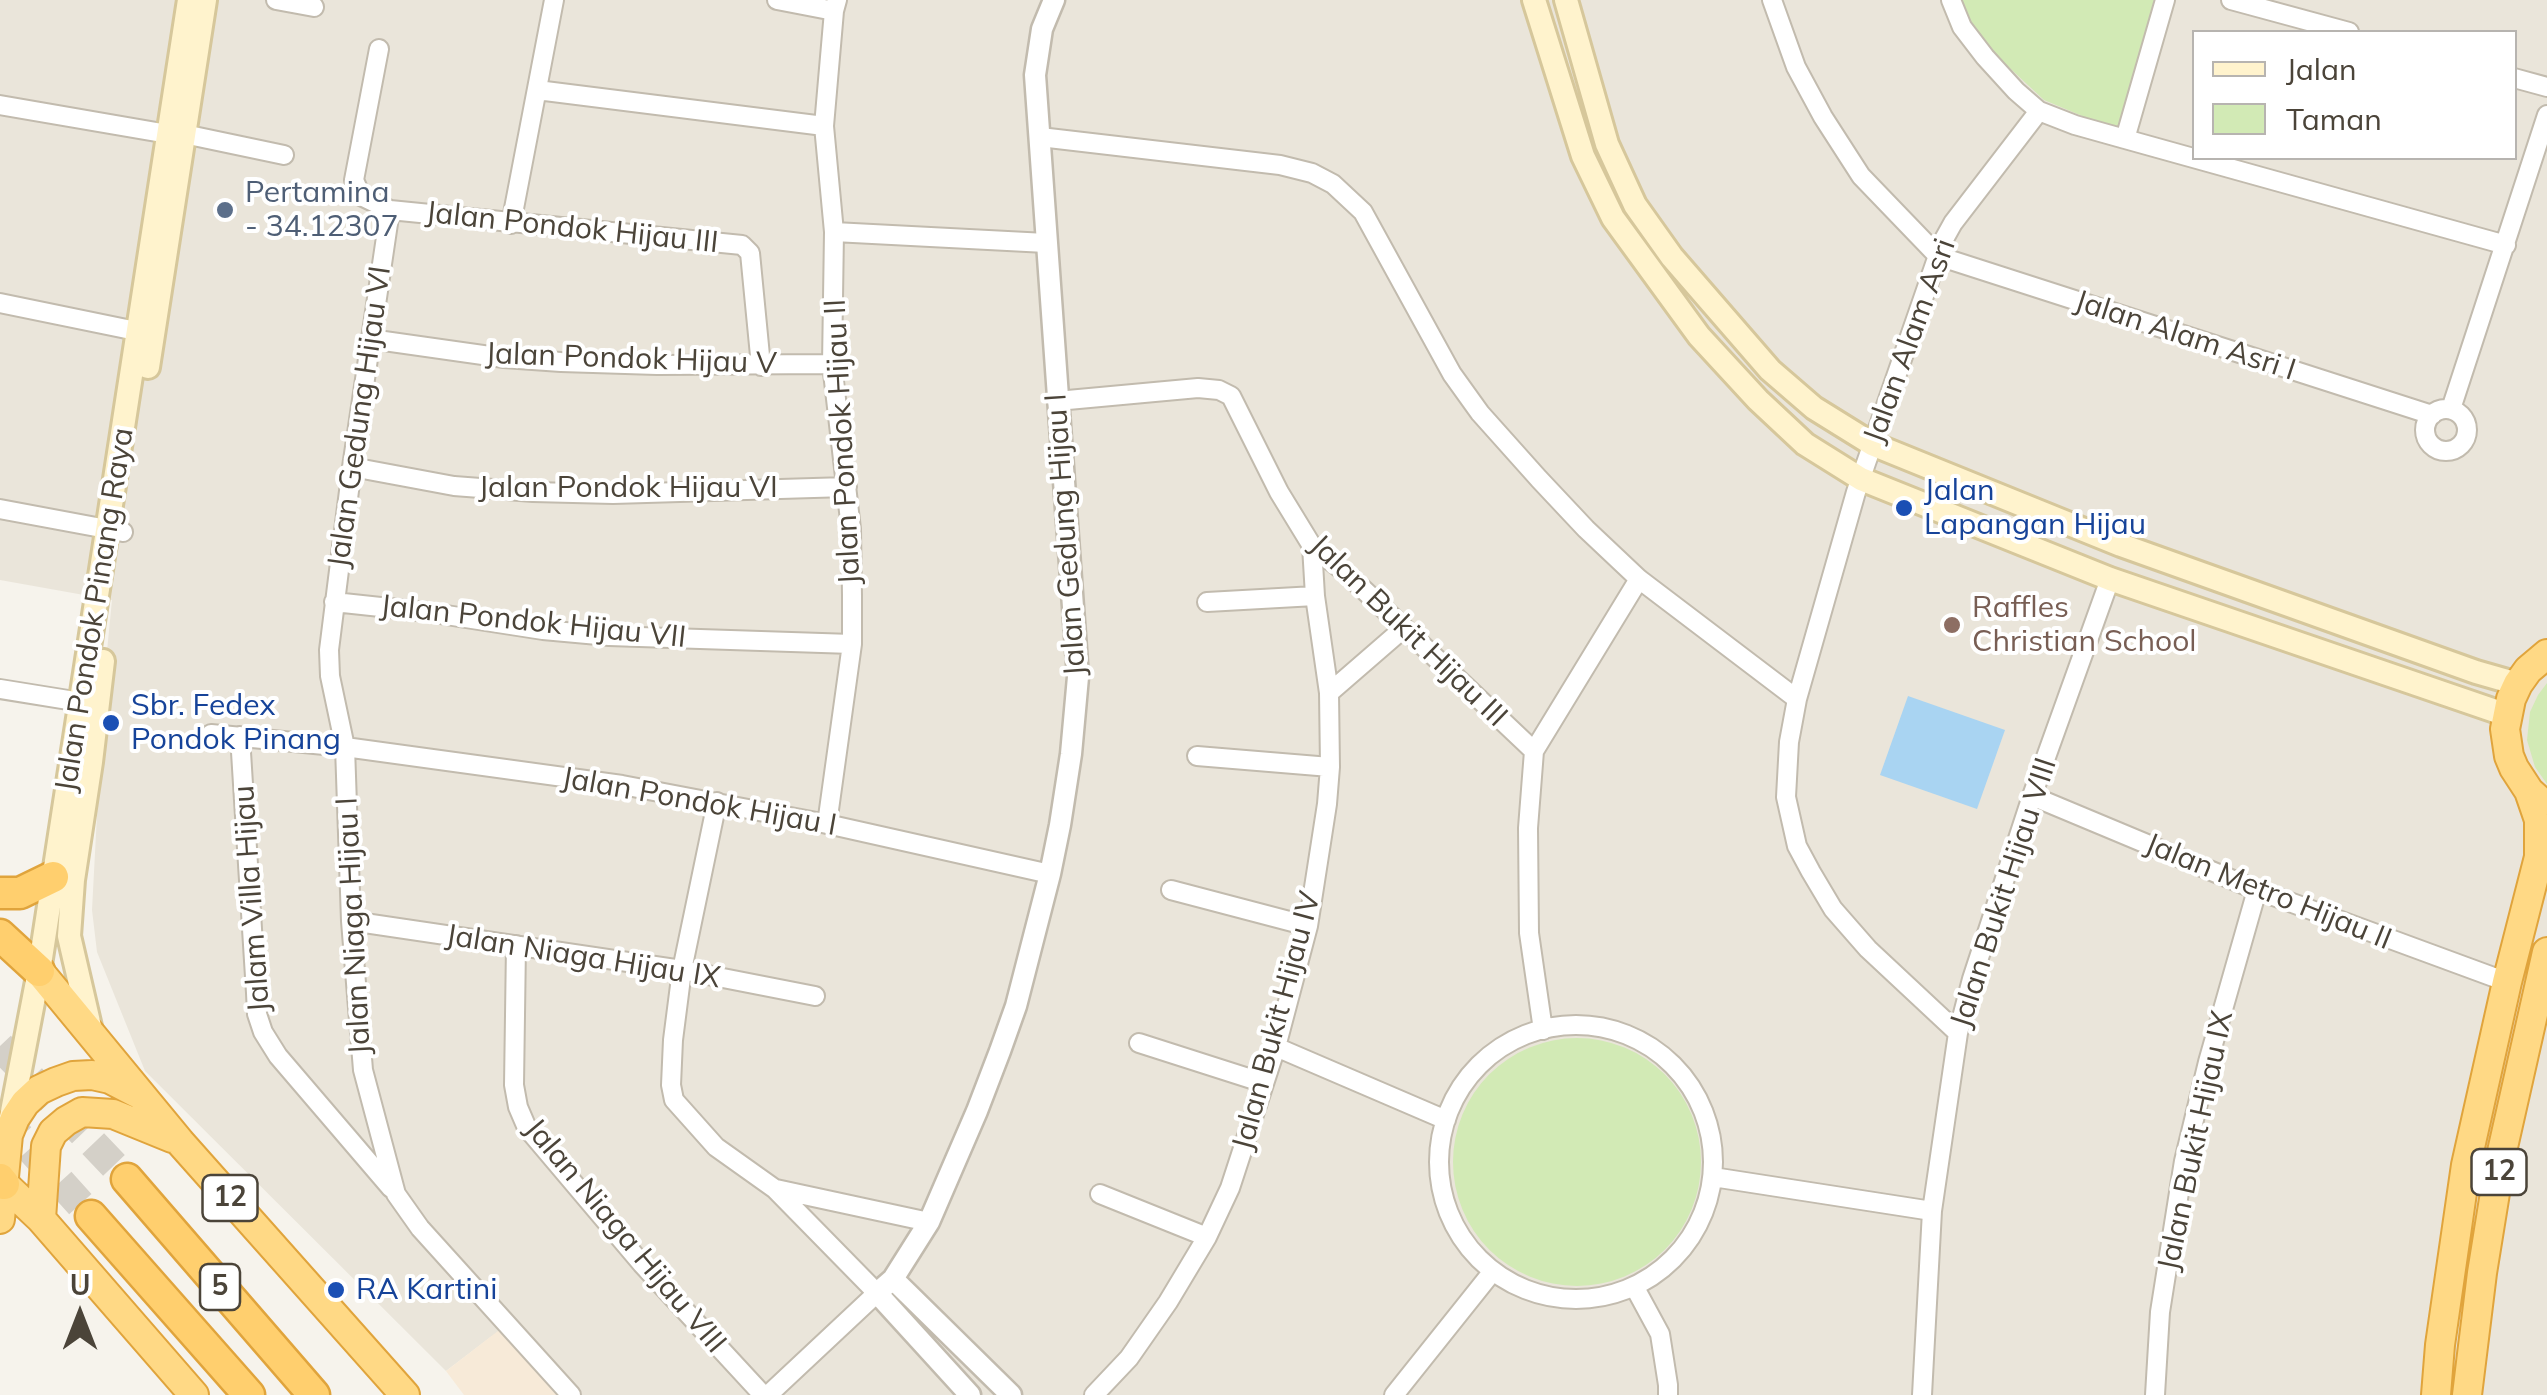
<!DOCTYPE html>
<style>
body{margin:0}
#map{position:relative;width:2547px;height:1395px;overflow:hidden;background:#f6f3ec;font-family:Mulish,sans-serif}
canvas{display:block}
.legend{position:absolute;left:2192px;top:30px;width:325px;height:130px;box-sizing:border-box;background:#fff;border:2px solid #b7b4b0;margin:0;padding:12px 18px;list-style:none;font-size:30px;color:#4b4439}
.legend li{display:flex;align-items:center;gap:20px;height:50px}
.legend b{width:50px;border:2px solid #b7b4b0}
.north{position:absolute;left:30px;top:1265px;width:100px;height:100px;-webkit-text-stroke:8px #fff;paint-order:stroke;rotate:0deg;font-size:28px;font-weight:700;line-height:40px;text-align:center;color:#4b4439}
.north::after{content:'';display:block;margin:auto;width:35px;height:45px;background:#4b4439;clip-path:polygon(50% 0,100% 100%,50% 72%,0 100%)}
</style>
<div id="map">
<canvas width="2547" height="1395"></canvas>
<ul class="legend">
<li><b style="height:12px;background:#fff3cd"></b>Jalan</li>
<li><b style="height:28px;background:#d2eab5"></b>Taman</li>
</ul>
<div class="north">U</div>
</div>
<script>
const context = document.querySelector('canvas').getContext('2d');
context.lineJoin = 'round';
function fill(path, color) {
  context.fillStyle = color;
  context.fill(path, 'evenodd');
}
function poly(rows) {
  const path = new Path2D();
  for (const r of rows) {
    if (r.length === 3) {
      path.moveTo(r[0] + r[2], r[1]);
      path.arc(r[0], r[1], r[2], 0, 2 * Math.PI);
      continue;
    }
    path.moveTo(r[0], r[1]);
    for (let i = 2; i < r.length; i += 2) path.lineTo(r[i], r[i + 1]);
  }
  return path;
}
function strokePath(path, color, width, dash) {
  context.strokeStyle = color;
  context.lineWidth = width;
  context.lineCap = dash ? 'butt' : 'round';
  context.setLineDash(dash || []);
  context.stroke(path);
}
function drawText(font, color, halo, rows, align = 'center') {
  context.font = font + ' Mulish,sans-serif';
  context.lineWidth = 8;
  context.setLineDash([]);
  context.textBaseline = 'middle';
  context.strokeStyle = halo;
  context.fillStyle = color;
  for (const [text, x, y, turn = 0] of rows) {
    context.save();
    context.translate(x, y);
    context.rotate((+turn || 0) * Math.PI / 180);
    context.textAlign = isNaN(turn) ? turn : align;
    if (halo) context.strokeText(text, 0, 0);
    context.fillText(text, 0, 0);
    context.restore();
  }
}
const residential = poly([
 [0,0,2547,0,2547,1395,543,1395,492,1336,446,1371,145,1071,97,952,92,910,104,682,112,600,0,580],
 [2194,32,2514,32,2514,158,2194,158]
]);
const commercial = poly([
 [507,1324,571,1395,464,1395,446,1371]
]);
const green = poly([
 [1961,0,2154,0,2118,131,2044,100,2000,59,1966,18],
 [2547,683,2547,784,2535,767,2527,740,2530,712,2538,695],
 [1577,1162,124]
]);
const water = poly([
 [1908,696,2005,730,1977,809,1880,775]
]);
const motorwayTunnel = poly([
 [0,1046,127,1179],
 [0,1115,91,1216]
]);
const minor = poly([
 [276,0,314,7],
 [777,0,834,11],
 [1772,0,1796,67,1823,117,1861,176,1938,256,2432,415],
 [1951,0,1962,27,1985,57,2016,91,2039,111,2075,125,2125,139,2506,245],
 [2231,0,2349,32],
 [379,49,354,180,361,196,390,210,352,467,329,650,330,676,345,747,351,921,363,1070,396,1194,420,1228,571,1395],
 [2514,78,2547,87],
 [537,90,824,126],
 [0,105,168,134],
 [184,134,284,155],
 [1040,137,1280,165,1312,173,1333,184,1363,212,1452,374,1480,413,1539,479,1586,529,1639,579,1797,699],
 [2125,139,2165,0],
 [390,210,742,245,750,253,761,366],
 [511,224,554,0],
 [834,232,1046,243],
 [0,303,146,333],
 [370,339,504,358,561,362,657,365,832,364],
 [1057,401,1198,388,1219,390,1231,396,1279,492,1312,546,1346,573,1534,751],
 [2451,409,2547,115],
 [2446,430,21],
 [352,467,454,486,533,492,613,494,847,487],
 [0,509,123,532],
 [334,602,427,612,543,630,609,636,852,644],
 [1207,602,1315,596],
 [0,689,93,704],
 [1329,693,1404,628],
 [211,734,345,747,622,785,827,824,1050,874],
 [240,736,256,993,257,1014,263,1032,278,1056,391,1188],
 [1197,756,1330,767],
 [2032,796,2257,890,2507,982],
 [717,802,682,970,673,1040,671,1085,674,1100,716,1147,775,1189,877,1293,768,1395],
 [827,824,852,644,852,596,851,529,832,364,834,232,824,126,834,11,837,0],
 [1171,890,1308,926],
 [351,921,682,970,815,996],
 [516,945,514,1085,518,1107,527,1128,642,1264,763,1395],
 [1576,1162,137],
 [1543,1030,1529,933,1528,828,1534,751,1639,579],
 [1958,1033,1868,949,1833,909,1811,872,1797,846,1786,797,1789,742,1797,699,1856,492,1943,241,1953,223,2039,111],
 [1139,1043,1264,1083],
 [1276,1047,1446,1120],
 [1713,1177,1932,1211],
 [776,1189,929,1222],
 [1100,1194,1207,1237],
 [1634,1286,1660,1334,1668,1385,1668,1395],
 [1094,1395,1129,1358,1168,1302,1207,1237,1230,1188,1276,1047,1308,926,1327,804,1330,767,1329,693,1315,596,1312,546],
 [1394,1395,1493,1271],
 [1922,1395,1932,1211,1958,1033,1972,979,2032,796,2110,579],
 [2155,1395,2160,1312,2184,1161,2208,1062,2257,890]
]);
const tertiary = poly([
 [893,1279,1011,1395],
 [970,1395,877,1293,893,1279,929,1222,977,1111,1000,1051,1016,1006,1050,874,1060,825,1071,754,1078,677,1035,75,1042,29,1054,0]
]);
const secondary = poly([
 [1534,0,1583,156,1613,218,1699,336,1758,400,1805,444,1861,479,2110,579,2507,715],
 [1566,0,1607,144,1635,205,1672,257,1770,370,1814,408,1872,444,2121,545,2476,672,2518,684],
 [148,367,205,0],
 [91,1031,69,936,73,880,91,762,103,661],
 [10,1122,39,971,189,0]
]);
const trunk = poly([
 [2541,802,2529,791,2514,768,2509,756,2505,729,2511,699,2518,684,2528,670,2547,654],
 [39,971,180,1142,405,1395],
 [4,1184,41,1219,194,1395],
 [0,1219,8,1135,15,1118,25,1103,39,1090,56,1082,73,1076,92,1075,110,1079,137,1093],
 [41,1219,46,1146,53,1132,66,1121,82,1112,113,1114,172,1138],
 [2436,1395,2440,1345,2466,1165,2507,982,2539,857,2539,820,2529,791],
 [2467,1395,2482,1273,2501,1156,2547,952]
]);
const motorway = poly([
 [0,893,20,893,53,877],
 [0,935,39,971],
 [0,1179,4,1184],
 [127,1179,314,1395],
 [91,1216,249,1395]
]);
const markers = [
 [225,210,10,"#5c6f8a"],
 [1904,508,10,"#1a4fb4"],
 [1952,625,10,"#8d6e63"],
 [111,723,10,"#1a4fb4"],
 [336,1290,10,"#1a4fb4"]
];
const shields = [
 [2499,1172,55],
 [230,1198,55],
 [220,1287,40]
];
const shieldNames = [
 ["12",2499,1172],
 ["12",230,1198],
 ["5",220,1287]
];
const serviceNames = [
 ["Pertamina",245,193],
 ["- 34.12307",245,227]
];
const streetNames = [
 ["Jalan Pondok Hijau III",572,228,6],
 ["Jalan Alam Asri I",2185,336,18],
 ["Jalan Alam Asri",1910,341,-70],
 ["Jalan Pondok Hijau V",631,359,2],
 ["Jalan Gedung Hijau VI",360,417,-82],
 ["Jalan Pondok Hijau II",843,442,-93],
 ["Jalan Pondok Hijau VI",628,488],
 ["Jalan Gedung Hijau I",1066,535,-94],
 ["Jalan Pondok Pinang Raya",95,610,-81],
 ["Jalan Pondok Hijau VII",533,622,6],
 ["Jalan Bukit Hijau III",1408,631,44],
 ["Jalan Pondok Hijau I",699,802,10],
 ["Jalan Metro Hijau II",2268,892,22],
 ["Jalan Bukit Hijau VIII",2004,893,-72],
 ["Jalam Villa Hijau",252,899,-94],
 ["Jalan Niaga Hijau I",354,926,-93],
 ["Jalan Niaga Hijau IX",583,957,9],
 ["Jalan Bukit Hijau IV",1277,1021,-75],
 ["Jalan Bukit Hijau IX",2196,1141,-78],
 ["Jalan Niaga Hijau VIII",625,1236,50]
];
const transitNames = [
 ["Jalan",1924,491],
 ["Lapangan Hijau",1924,525],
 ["Sbr. Fedex",131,706],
 ["Pondok Pinang",131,740],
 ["RA Kartini",356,1290]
];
const educationNames = [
 ["Raffles",1972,608],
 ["Christian School",1972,642]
];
fill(residential, '#eae5da');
fill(commercial, '#f7ead8');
fill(green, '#d2eab5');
fill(water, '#a9d4f2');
strokePath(motorwayTunnel, '#d4d0c8', 30, [30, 15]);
strokePath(minor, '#c2bbae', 22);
strokePath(tertiary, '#c2bbae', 25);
strokePath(secondary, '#d6c79b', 28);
strokePath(trunk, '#e0a43c', 32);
strokePath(motorway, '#e0a43c', 35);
strokePath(minor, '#fff', 18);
strokePath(tertiary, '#fff', 20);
strokePath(secondary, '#fff3cd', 22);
strokePath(trunk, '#ffd985', 28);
strokePath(motorway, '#ffcf6e', 30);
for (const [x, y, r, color] of markers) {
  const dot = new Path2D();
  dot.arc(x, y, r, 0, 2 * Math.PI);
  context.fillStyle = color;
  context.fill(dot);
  strokePath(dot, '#fff', 4);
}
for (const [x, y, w] of shields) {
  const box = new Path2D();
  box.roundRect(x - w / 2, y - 23, w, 46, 8);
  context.fillStyle = '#fff';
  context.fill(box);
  strokePath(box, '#4b4439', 2.5);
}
drawText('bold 28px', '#4b4439', null, shieldNames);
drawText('30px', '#4e5e75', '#fff', serviceNames, 'left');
drawText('30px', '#4b4439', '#fff', streetNames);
drawText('30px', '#164399', '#fff', transitNames, 'left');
drawText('30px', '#785e54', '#fff', educationNames, 'left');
</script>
